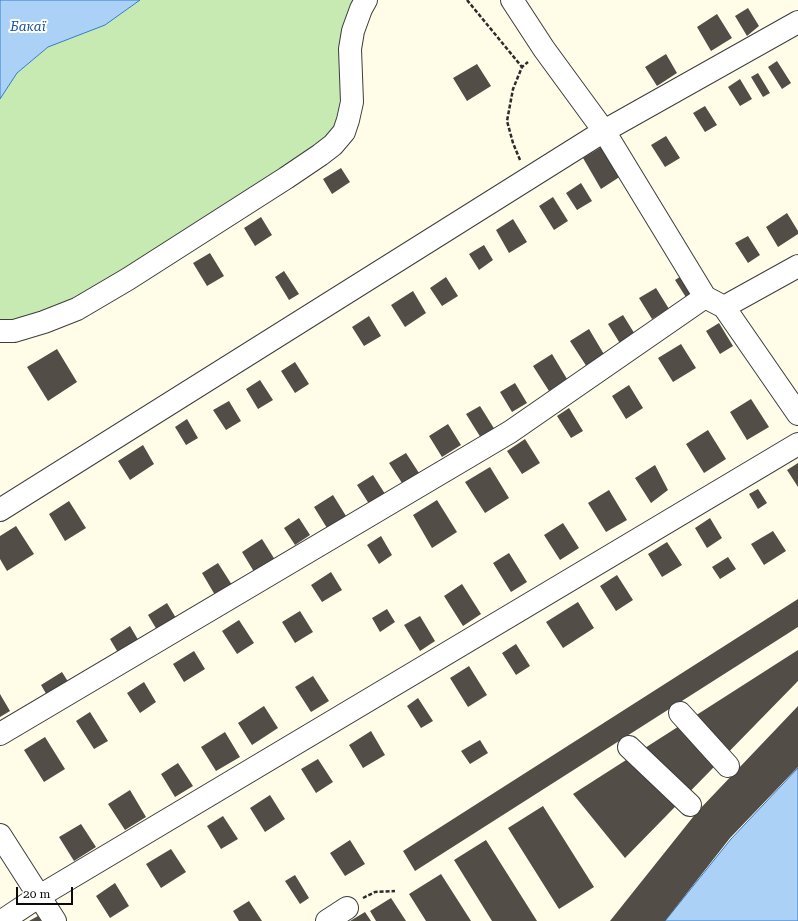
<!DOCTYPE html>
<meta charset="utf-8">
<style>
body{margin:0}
#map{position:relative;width:798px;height:921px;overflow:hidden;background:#fffde8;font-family:"Roboto Serif",serif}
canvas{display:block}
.scale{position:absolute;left:16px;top:887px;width:57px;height:18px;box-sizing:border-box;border:2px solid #0a0a0a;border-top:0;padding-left:5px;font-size:12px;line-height:14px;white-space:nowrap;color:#0a0a0a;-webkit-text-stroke:3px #fff;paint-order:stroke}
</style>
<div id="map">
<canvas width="798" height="921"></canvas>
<div class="scale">20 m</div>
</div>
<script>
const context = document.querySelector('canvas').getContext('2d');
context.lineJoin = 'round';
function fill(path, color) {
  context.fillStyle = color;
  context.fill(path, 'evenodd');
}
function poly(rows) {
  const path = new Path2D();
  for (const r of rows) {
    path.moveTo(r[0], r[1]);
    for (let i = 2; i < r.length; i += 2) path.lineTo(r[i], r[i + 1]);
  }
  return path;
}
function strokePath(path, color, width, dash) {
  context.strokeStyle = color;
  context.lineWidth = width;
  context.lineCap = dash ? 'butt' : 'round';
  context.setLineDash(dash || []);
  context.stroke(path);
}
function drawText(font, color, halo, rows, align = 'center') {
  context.font = font + ' "Roboto Serif",serif';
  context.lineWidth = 4;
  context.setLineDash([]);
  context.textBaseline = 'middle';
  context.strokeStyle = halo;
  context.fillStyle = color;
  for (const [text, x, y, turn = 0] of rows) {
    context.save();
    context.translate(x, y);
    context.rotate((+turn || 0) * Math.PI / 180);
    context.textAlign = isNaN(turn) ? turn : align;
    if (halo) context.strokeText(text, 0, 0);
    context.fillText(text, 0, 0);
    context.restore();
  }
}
const green = poly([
 [140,0,366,0,344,132,128,279,0,331,0,99,17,73,48,47,105,25]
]);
const water = poly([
 [0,0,140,0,105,25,48,47,17,73,0,99,0,0],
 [798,768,798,921,665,921,731,839,798,768]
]);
const building = poly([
 [748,8,759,26,747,36,735,16],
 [717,14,732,38,711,51,697,27],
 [666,54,677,73,657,86,645,67],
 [777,61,791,83,782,89,768,67],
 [477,64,491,86,467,101,453,78],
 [758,73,770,93,763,97,751,77],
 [740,79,752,99,740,106,728,87],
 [705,106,717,125,705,132,693,113],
 [666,136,680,158,665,167,651,145],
 [603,146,621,176,601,189,583,158],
 [341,168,350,182,332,194,323,179],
 [581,183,592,201,577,210,566,193],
 [553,197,568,221,554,230,539,206],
 [787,213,798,231,798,234,778,247,766,227],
 [261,217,272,235,255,246,244,228],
 [513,219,527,242,509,253,496,230],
 [748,236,760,255,748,263,735,243],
 [484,245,493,260,479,270,469,254],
 [210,253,224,276,207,286,193,263],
 [284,271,299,294,289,300,275,277],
 [683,275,698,297,689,302,675,280],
 [446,277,458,296,442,306,430,288],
 [656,288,669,309,652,319,639,298],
 [413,291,426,313,405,327,391,305],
 [623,315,636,336,621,345,608,324],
 [369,316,381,336,364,346,352,327],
 [719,323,733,346,720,354,706,331],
 [589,329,605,356,587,367,570,341],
 [681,344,696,368,673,382,658,358],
 [57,349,77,382,48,401,27,367],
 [552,354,567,379,549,391,533,366],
 [295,362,309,384,295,393,281,371],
 [260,380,273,400,258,409,246,389],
 [515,383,527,403,512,412,500,392],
 [629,385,643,408,626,419,612,396],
 [751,399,769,427,747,440,730,412],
 [229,401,241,421,226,430,213,410],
 [480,406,495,430,481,438,466,414],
 [569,408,583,431,571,438,557,416],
 [187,419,198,438,186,445,175,427],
 [448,424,461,445,442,457,429,436],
 [708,430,726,459,704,473,686,444],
 [525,439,540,463,522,474,507,451],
 [143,445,154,464,130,480,118,461],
 [406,453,419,473,402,483,389,463],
 [798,463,798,487,787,470],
 [655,465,668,490,651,503,635,478],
 [490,467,509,498,485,513,465,482],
 [373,475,387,497,371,507,357,485],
 [758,489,767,503,758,509,749,494],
 [609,490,627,520,606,532,588,503],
 [333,495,346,516,327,528,314,507],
 [437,500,457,532,432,548,413,515],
 [69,501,86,528,65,541,49,514],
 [299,518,310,535,295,545,284,528],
 [710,518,722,538,707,548,695,528],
 [563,523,579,548,560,560,544,535],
 [16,526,34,554,7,571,0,559,0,536],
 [773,531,786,551,764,565,751,544],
 [381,536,392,555,379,564,367,545],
 [262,539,277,563,256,575,242,552],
 [667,542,682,565,662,577,648,554],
 [509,553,527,582,511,592,493,563],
 [728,557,736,569,720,579,712,567],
 [218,563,232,585,215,595,202,573],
 [331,572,342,590,322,602,311,585],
 [617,575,633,600,616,611,600,586],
 [462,584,481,614,463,626,444,596],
 [798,599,798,627,415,871,403,851],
 [578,602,594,628,563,648,546,622],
 [167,603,179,623,160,635,148,615],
 [387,609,395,622,380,632,372,618],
 [300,611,313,632,295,643,282,622],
 [420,616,435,641,420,651,404,625],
 [239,620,254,643,237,654,222,631],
 [130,626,140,643,120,656,110,639],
 [516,644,530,666,516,675,502,653],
 [798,650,798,681,625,858,573,794],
 [194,651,205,669,184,682,173,664],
 [469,666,487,695,468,707,450,678],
 [62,672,72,688,51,702,41,685],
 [313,676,329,701,311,712,295,687],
 [144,682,156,702,140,713,127,693],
 [0,694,10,711,0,717],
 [418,698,433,721,421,728,407,706],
 [264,706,278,728,252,745,238,723],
 [798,706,798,767,730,838,665,921,610,921,697,812],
 [90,712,108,741,94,749,76,721],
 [371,731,385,755,363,768,349,745],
 [225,732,240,757,216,771,201,747],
 [45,737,65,769,44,782,24,750],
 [480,740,488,753,470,764,461,751],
 [318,759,333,782,316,793,301,769],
 [178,763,193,786,175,797,161,774],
 [130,790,146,817,125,830,108,804],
 [270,795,285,819,265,832,250,808],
 [543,806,594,887,559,909,508,828],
 [223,816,238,839,221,849,207,826],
 [81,824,96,847,74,861,59,837],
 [350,840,365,864,345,876,330,853],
 [486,840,537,921,492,921,454,860],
 [171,849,186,872,161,888,146,864],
 [441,874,471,921,426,921,409,894],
 [295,875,309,898,300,904,285,881],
 [115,883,129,906,110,918,96,896],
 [391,898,406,921,376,921,370,911],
 [249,901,262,921,239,921,233,911],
 [365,912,371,921,350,921],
 [38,916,41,921,29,921]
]);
const path = poly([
 [467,0,522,67],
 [520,160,513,143,507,121,513,89,522,67,528,62],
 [363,898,375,892,395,891]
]);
const minor = poly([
 [512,0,544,49,604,131,705,297,724,307,798,414],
 [724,307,798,266],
 [0,331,14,331,44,322,77,309,128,279,286,178,320,155,333,145,344,132,348,120,352,102,350,49,353,31,361,9,366,0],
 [0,510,604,131,798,22],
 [680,713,728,766],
 [0,734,510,432,705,297],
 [629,747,690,805],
 [0,835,55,921],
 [2,921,38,897,798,444],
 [327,921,347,908]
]);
const waterNames = [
 ["Бакаї",28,27]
];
fill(green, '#c7e9b2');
fill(water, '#acd1f7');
strokePath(water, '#317bcf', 1);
fill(building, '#534d47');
strokePath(minor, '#3d3d3d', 24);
strokePath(path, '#2c2c2c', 2.5, [4, 2]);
strokePath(minor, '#fff', 22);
drawText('italic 13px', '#134e9d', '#fff', waterNames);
</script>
